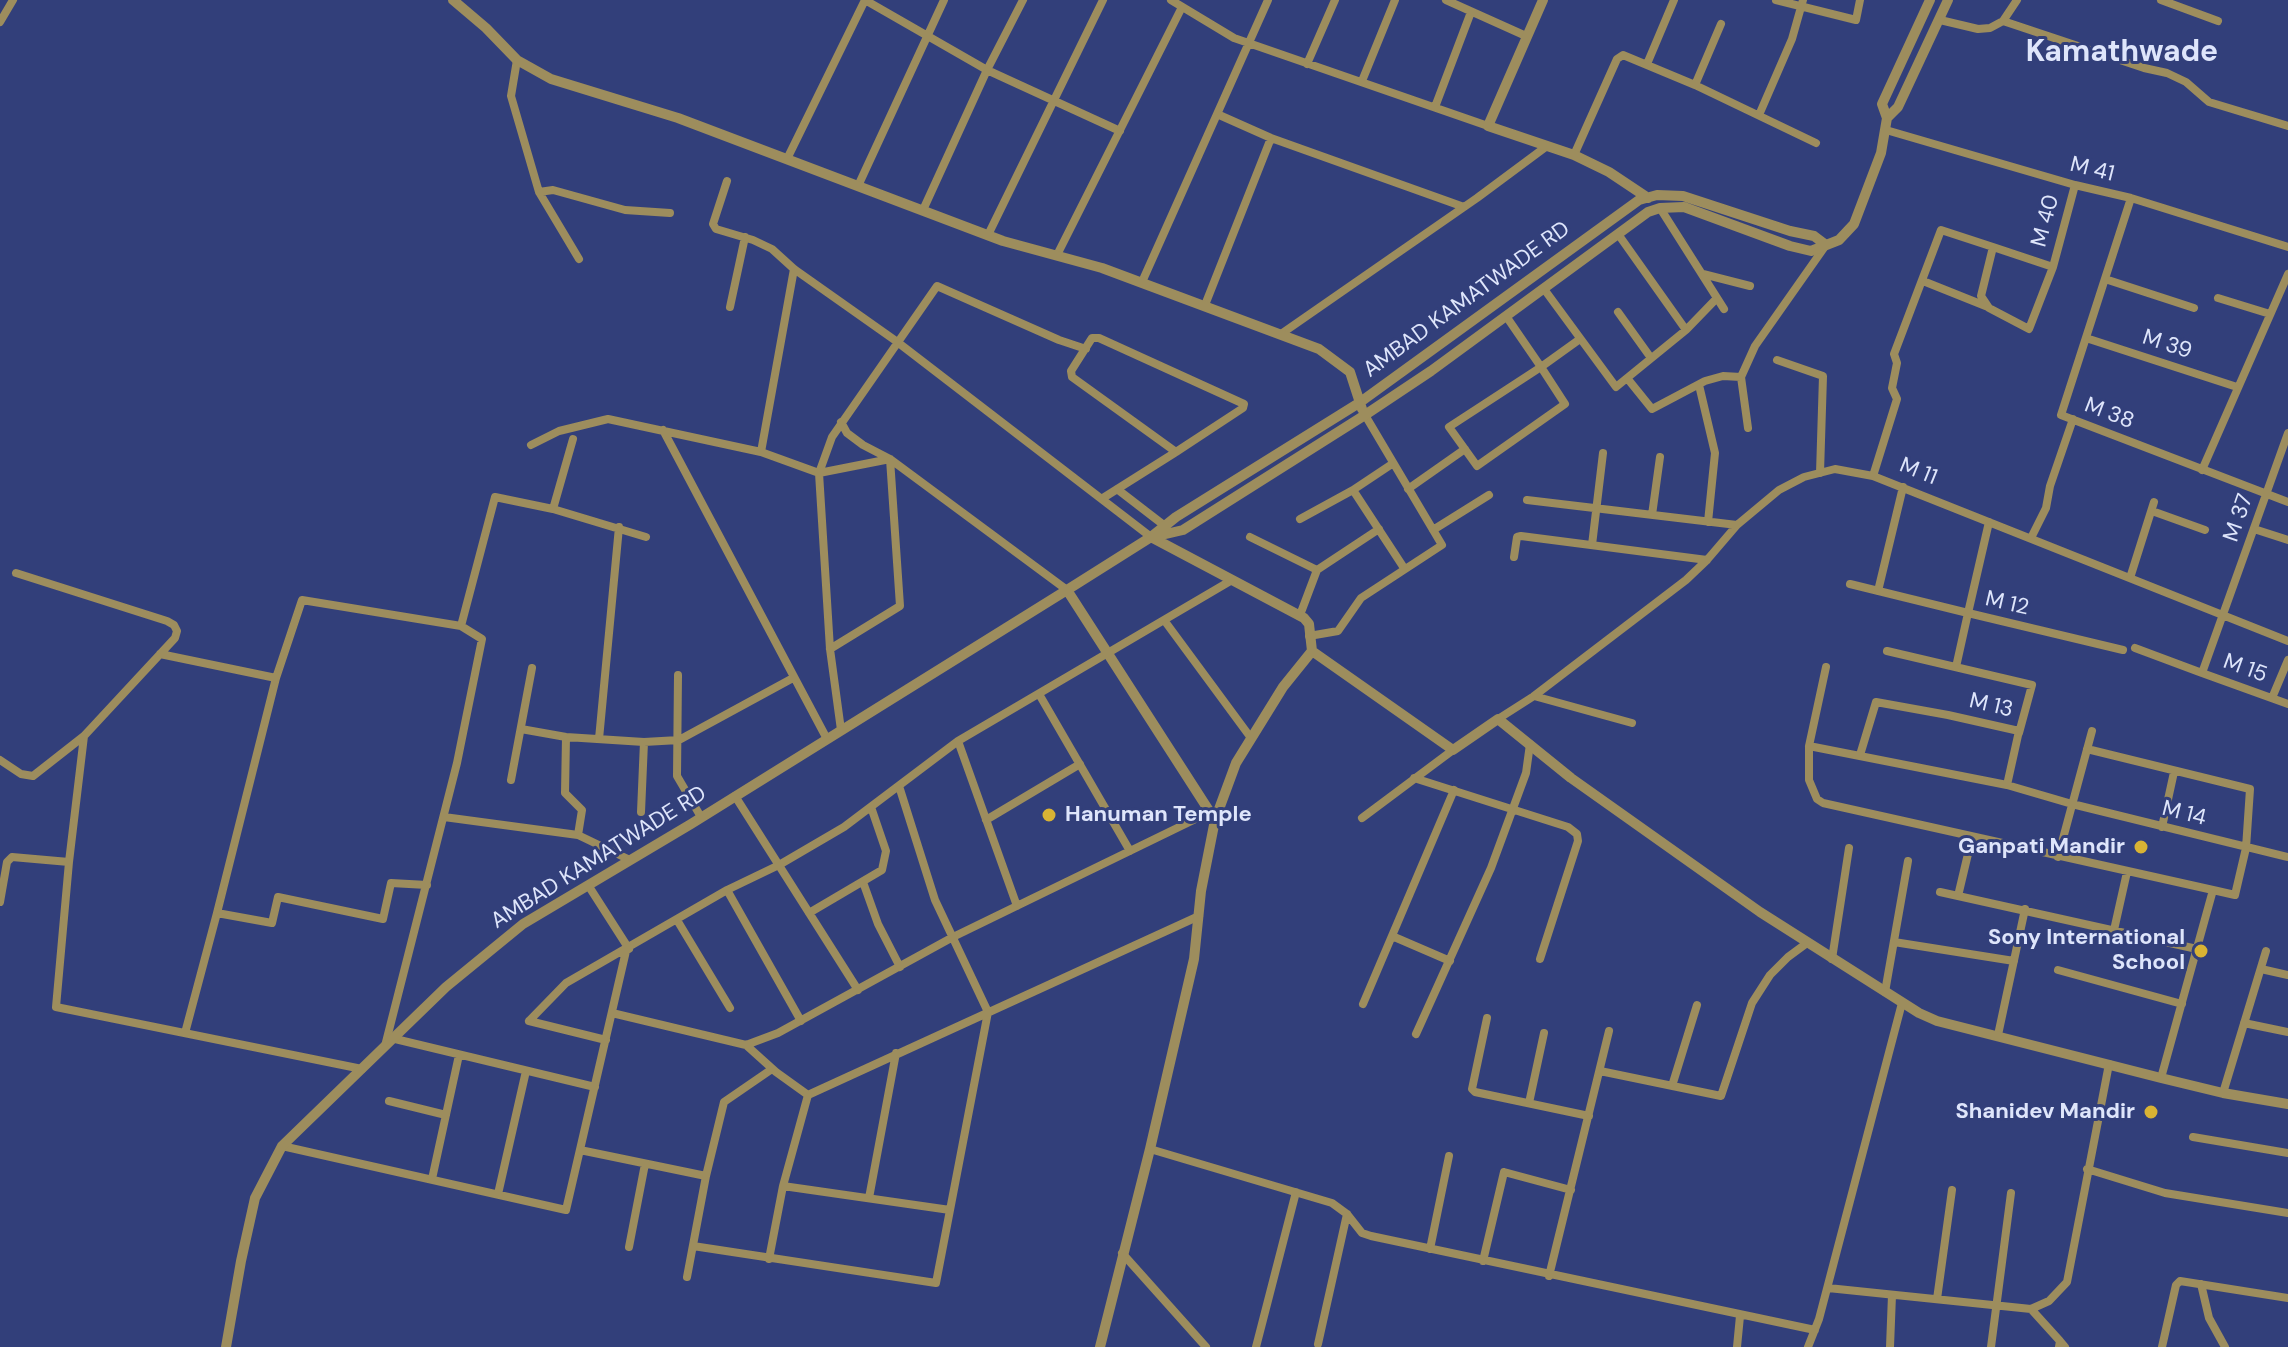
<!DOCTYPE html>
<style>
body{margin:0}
canvas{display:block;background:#323f7a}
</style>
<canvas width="2288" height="1347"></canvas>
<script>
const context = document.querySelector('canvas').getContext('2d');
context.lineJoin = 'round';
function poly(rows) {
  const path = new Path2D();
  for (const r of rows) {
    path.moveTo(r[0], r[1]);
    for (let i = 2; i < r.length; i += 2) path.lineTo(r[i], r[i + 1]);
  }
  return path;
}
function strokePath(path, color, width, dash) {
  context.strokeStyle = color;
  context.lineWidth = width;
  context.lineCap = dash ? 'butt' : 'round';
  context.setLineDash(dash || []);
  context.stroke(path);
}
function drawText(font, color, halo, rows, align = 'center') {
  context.font = font + ' "DM Sans",sans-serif';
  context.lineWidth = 6;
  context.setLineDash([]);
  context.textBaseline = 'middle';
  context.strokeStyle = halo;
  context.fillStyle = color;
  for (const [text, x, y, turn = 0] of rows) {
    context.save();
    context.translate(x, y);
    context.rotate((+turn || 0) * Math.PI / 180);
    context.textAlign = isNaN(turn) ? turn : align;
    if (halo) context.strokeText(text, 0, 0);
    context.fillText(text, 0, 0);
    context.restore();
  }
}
const minor = poly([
 [865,0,987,70,1120,131],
 [1171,0,1234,38,1488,126],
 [1446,0,1526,36],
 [1776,0,1856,20,1860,0],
 [2161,0,2218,21],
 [1940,20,1978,29,1990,28,2003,21,2144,68,2167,73,2186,82,2209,102,2288,126],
 [2003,21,2017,0],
 [0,22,13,0],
 [517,60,511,96,539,192,579,259],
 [1307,64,1335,0],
 [1647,64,1674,0],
 [1362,81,1395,0],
 [1695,85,1721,24],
 [1435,107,1471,12],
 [1217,114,1271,138,1464,207],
 [1759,115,1792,39,1803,0],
 [1886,130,2075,185,2131,198,2288,247],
 [1574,155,1617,59,1623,55,1695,85,1816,143],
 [787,159,865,0],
 [727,181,713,224,716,229,753,240,772,249,794,269,896,341,1151,537],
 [858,186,944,0],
 [539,192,553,190,625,210,670,213],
 [2131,198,2061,415,2288,502],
 [1660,208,1724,309],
 [923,210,987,70,1023,0],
 [988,235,1103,0],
 [1057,255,1182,7],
 [2053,267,1993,247,1981,296,1989,308,2029,329,2053,267,2075,185],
 [1703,274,1750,286],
 [2105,279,2194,308],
 [1923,281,1988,307],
 [1142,282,1268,0],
 [1544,289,1616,387,1686,330,1618,234],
 [2218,298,2270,314],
 [1205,305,1271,138],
 [730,307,745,237],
 [1618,312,1651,358],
 [1506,316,1541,367,1565,404,1477,466,1449,427,1541,367,1580,339],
 [1686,330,1717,298],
 [1281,334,1477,198,1547,146],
 [2086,338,2237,387],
 [1777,360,1823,376,1820,473],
 [1741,377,1755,346,1826,245],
 [1627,378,1652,409,1705,381,1723,376,1741,377,1748,428],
 [1699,385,1715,453,1708,522],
 [841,422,847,433,863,445,890,459,1067,590],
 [663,430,827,739],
 [2288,433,2202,673,2288,704],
 [531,445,559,431,608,419,761,452,819,473,830,649,841,730],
 [761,452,794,269],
 [890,459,819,473,832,437,937,286,1059,340,1086,349],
 [2202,470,2288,274],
 [1873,476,1897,399,1892,388,1897,363,1894,354,1941,230,1993,247],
 [1117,489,1165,526],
 [1408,489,1465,449],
 [1353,490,1392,464],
 [1103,498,1176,452,1243,408,1244,404,1099,338,1092,338,1071,371,1072,377,1176,452],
 [1527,500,1737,525,1779,490,1804,477,1835,469,1873,476,2288,641],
 [553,509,573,439],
 [2152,511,2205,530],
 [1652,515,1660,457],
 [1300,519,1353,490,1404,568],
 [1989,522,1968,613,2123,650],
 [2254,529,2288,540],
 [1433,530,1489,495],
 [1250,537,1317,570,1379,529],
 [2031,538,2046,508,2050,486,2073,419],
 [1592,545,1603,453],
 [1514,557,1517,537,1521,536,1707,560],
 [2130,578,2154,502],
 [1850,584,1968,613,1956,667],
 [1878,591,1903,487],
 [1300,615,1317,570],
 [1164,620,1251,738],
 [461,626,495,497,553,509,646,537],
 [1309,636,1338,631,1361,598,1442,545,1365,415],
 [2135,648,2202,673],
 [830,649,900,606,890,459],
 [1887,651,2032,685,2019,733],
 [160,654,276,678],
 [678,675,677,776,701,817],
 [1039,694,1130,851],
 [1534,696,1632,723],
 [2272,698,2288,660],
 [1498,719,1534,696,1686,580,1707,560,1737,525],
 [521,729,566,737,644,742,679,740,793,678],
 [84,736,69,862,56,1007,362,1069],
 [566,737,565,793,582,810,578,835],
 [599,739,619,527],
 [958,741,1017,906],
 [1809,746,1826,667],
 [2087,749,2250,789,2246,848,2235,895,2213,890],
 [1860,755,1876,702,1948,715,2019,731,2007,785],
 [0,760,21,774,33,776,84,736,175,638,177,631,174,625,167,621,16,573],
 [1414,778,1568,827,1577,834,1578,841,1540,959],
 [511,780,532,668],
 [735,796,858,990],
 [641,812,644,742],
 [444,817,578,835,630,860],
 [1362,818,1453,750],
 [986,820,1080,764],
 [2162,827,2174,772],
 [2058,857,2092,731],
 [863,882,878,924,900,967],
 [588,885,629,949],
 [727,890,801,1021],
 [1940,892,2197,949],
 [1958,896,1972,837],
 [0,902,7,862,12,857,69,862],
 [217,913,276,678,302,600,461,626,482,639,457,763,385,1046],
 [809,913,882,870,886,851,871,807],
 [677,920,730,1008],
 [2114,930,2127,872],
 [1392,936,1450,961],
 [1894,942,2014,961],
 [1832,959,1849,848],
 [2261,969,2288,975],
 [2058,970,2182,1004],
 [1885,992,1908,861],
 [1363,1004,1454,790],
 [612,1013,746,1045,778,1033,953,937,1210,812],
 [1487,1018,1472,1089,1475,1092,1589,1116],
 [529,1021,566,983,727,890,779,865,844,827,958,741,1232,580],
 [529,1021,606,1040],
 [2244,1023,2288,1032],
 [185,1033,217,913,272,923,278,897,383,919,391,883,427,885],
 [1416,1034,1491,868,1526,773,1530,744],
 [1998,1035,2025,909],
 [391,1038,595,1087],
 [746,1045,776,1072,808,1095],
 [1600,1071,1721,1096,1752,1003,1770,975,1788,957,1807,943],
 [2161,1078,2213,890,1823,803,1817,799,1809,780,1809,746,2007,785,2072,804,2288,857],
 [1672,1086,1697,1005],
 [2223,1093,2266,951],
 [389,1101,446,1115],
 [1529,1103,1544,1033],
 [2193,1137,2288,1153],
 [282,1146,566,1210,626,951],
 [1150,1149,1332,1203,1347,1214,1362,1233,1371,1236,1815,1330],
 [580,1150,706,1176,724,1102,772,1069],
 [2087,1169,2165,1193,2288,1213],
 [432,1179,459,1055],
 [783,1186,950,1210],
 [498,1194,526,1071],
 [869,1198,896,1053],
 [693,1246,936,1283,988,1012,935,900,899,786],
 [629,1247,645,1164],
 [1430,1249,1449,1156],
 [1122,1253,1206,1347],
 [769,1259,783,1186,808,1095,1199,916],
 [1483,1261,1504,1172,1571,1190],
 [1549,1276,1609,1031],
 [687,1277,706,1176],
 [2201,1284,2209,1318,2225,1347],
 [1828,1288,2031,1309,2060,1341],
 [1937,1299,1952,1190],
 [2031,1309,2049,1301,2067,1282,2109,1064],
 [1318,1344,1347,1214],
 [1256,1347,1296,1192],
 [1737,1347,1740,1316],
 [1808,1347,1819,1319,1902,1003],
 [1890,1347,1892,1295],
 [1991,1347,2011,1193],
 [2059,1347,2060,1341,2065,1347],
 [2162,1347,2176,1285,2180,1281,2288,1298]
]);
const tertiary = poly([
 [453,0,486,28,517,60,551,79,678,118,1003,241,1102,268,1319,349,1350,372,1362,409],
 [1543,0,1488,126,1574,155,1609,172,1648,198],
 [1887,118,1882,104,1930,0],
 [1151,537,1304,618,1309,624,1312,651,1453,750,1498,719,1571,778,1760,912,1919,1013,1937,1021,2161,1078,2223,1093,2288,1104],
 [1153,537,1183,530,1365,415,1431,371,1648,212,1660,208,1684,207,1790,246,1811,251,1839,240,1854,224,1881,153,1887,118,1898,107,1948,0],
 [1067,590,1215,820,1201,891,1194,959,1150,1149,1100,1347],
 [1215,820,1236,763,1283,687,1312,651],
 [226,1347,241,1261,255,1198,282,1146,446,987,523,924,691,824,1067,590,1151,537,1176,517,1359,403,1639,200,1657,195,1683,196,1790,231,1814,236,1826,245]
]);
const markers = [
 [1049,815,8,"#d9b334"],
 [2141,847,8,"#d9b334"],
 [2201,951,8,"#d9b334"],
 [2151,1112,8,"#d9b334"]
];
const streetNames = [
 ["M 41",2092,170,14],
 ["M 40",2046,221,-75],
 ["AMBAD KAMATWADE RD",1467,300,-36],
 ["M 39",2167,345,18],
 ["M 38",2109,414,21],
 ["M 11",1918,472,22],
 ["M 37",2239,518,-71],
 ["M 12",2007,604,13],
 ["M 15",2245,669,20],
 ["M 13",1991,706,13],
 ["M 14",2184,814,14],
 ["AMBAD KAMATWADE RD",599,858,-32]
];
const poiNames = [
 ["Hanuman Temple",1065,815,"left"],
 ["Ganpati Mandir",2125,847],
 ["Sony International",2185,938],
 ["School",2185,963],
 ["Shanidev Mandir",2135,1112]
];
const districtNames = [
 ["Kamathwade",2122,53]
];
strokePath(minor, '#9d8d5d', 8);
strokePath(tertiary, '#9d8d5d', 10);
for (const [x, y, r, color] of markers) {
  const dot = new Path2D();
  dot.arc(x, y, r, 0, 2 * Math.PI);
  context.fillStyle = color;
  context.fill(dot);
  strokePath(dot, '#323f7a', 3);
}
drawText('22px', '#dee5fb', '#323f7a', streetNames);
drawText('bold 22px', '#dee5fb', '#323f7a', poiNames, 'right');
drawText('bold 30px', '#dee5fb', '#323f7a', districtNames);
</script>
